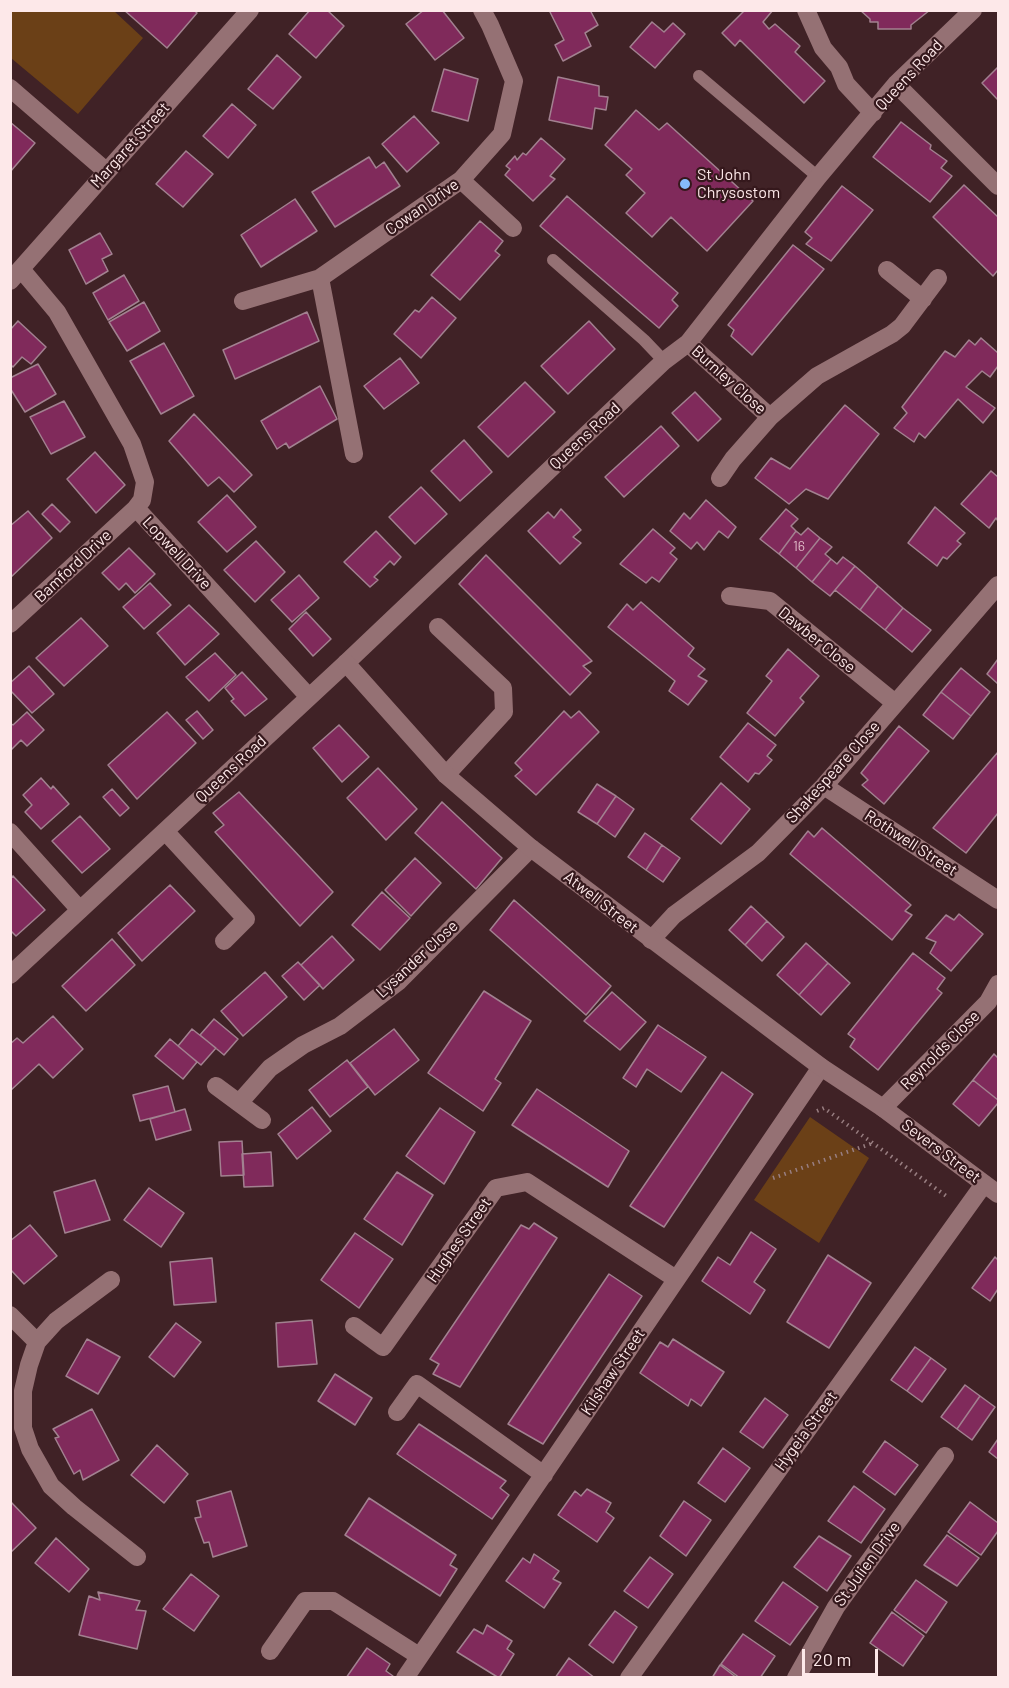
<!DOCTYPE html>
<style>
body{margin:0}
#map{position:relative;width:1009px;height:1688px;overflow:hidden;background:#402226;font-family:Barlow,sans-serif}
canvas{display:block}
.frame{position:absolute;inset:0;border:12px solid #fde8e9;pointer-events:none}
.scale{position:absolute;left:802px;top:1649px;width:76px;height:27px;box-sizing:border-box;border:3px solid #fde8e9;border-top:0;padding-left:8px;font-size:18px;line-height:21px;white-space:nowrap;color:#fde8e9;-webkit-text-stroke:4px #35181c;paint-order:stroke}
</style>
<div id="map">
<canvas width="1009" height="1688"></canvas>
<div class="frame"></div>
<div class="scale">20 m</div>
</div>
<script>
const context = document.querySelector('canvas').getContext('2d');
context.lineJoin = 'round';
function fill(path, color) {
  context.fillStyle = color;
  context.fill(path, 'evenodd');
}
function poly(rows) {
  const path = new Path2D();
  for (const r of rows) {
    path.moveTo(r[0], r[1]);
    for (let i = 2; i < r.length; i += 2) path.lineTo(r[i], r[i + 1]);
  }
  return path;
}
function strokePath(path, color, width, dash) {
  context.strokeStyle = color;
  context.lineWidth = width;
  context.lineCap = dash ? 'butt' : 'round';
  context.setLineDash(dash || []);
  context.stroke(path);
}
function drawText(font, color, halo, rows, align = 'center') {
  context.font = font + ' Barlow,sans-serif';
  context.lineWidth = 4.5;
  context.setLineDash([]);
  context.textBaseline = 'middle';
  context.strokeStyle = halo;
  context.fillStyle = color;
  for (const [text, x, y, turn = 0] of rows) {
    context.save();
    context.translate(x, y);
    context.rotate((+turn || 0) * Math.PI / 180);
    context.textAlign = isNaN(turn) ? turn : align;
    if (halo) context.strokeText(text, 0, 0);
    context.fillText(text, 0, 0);
    context.restore();
  }
}
const green = poly([
 [10,11,114,11,143,38,78,114,11,58],
 [810,1117,869,1158,819,1243,754,1200]
]);
const building = poly([
 [124,10,194,10,197,13,167,48,124,10],
 [310,10,327,10,344,26,316,58,289,34,310,10],
 [424,10,442,10,464,38,435,60,406,24,424,10],
 [549,10,590,10,598,25,585,33,591,46,563,61,555,45,564,40,549,10],
 [745,10,773,10,763,22,769,29,775,24,800,46,795,52,825,81,804,103,740,40,735,46,722,33,745,10],
 [860,10,930,10,911,25,911,29,878,29,878,22,870,22,870,19,860,10],
 [652,22,664,32,673,23,685,34,655,68,630,47,652,22],
 [277,55,301,77,273,109,248,89,277,55],
 [998,67,998,100,982,83,998,67],
 [444,69,478,79,468,121,432,111,444,69],
 [558,77,599,86,599,96,608,97,606,110,595,108,592,129,549,120,558,77],
 [232,104,256,125,228,158,203,136,232,104],
 [636,110,659,130,667,123,753,201,707,251,671,217,652,237,626,213,645,193,626,175,632,169,605,145,636,110],
 [414,116,439,143,407,172,382,144,414,116],
 [10,122,35,143,10,172,10,122],
 [901,122,931,145,930,149,947,161,941,168,952,176,930,202,873,157,901,122],
 [541,138,565,159,550,176,555,179,533,201,505,175,510,169,506,166,515,156,517,160,523,153,526,155,541,138],
 [186,151,213,174,183,207,156,184,186,151],
 [369,157,376,168,384,162,400,186,335,227,312,192,369,157],
 [964,185,998,217,998,270,993,276,933,217,964,185],
 [842,186,873,210,831,261,806,244,812,238,805,232,842,186],
 [567,196,678,293,672,300,678,306,659,328,540,226,567,196],
 [295,199,317,231,261,267,241,235,295,199],
 [480,221,503,241,495,251,500,255,460,300,431,275,480,221],
 [100,233,112,254,102,259,108,271,86,284,69,250,100,233],
 [793,245,824,269,752,355,731,336,734,330,728,325,793,245],
 [124,275,139,301,108,320,93,293,124,275],
 [432,297,456,318,421,358,394,334,415,310,419,312,432,297],
 [144,302,160,331,127,351,109,322,144,302],
 [307,312,319,341,235,379,223,350,307,312],
 [18,321,46,347,31,364,22,357,13,367,10,364,10,330,18,321],
 [589,321,615,349,568,394,541,366,589,321],
 [981,338,998,353,998,366,990,377,982,371,966,387,995,408,983,423,958,399,925,438,919,433,914,442,894,428,907,413,902,407,945,351,955,357,969,340,975,345,981,338],
 [164,343,194,396,161,414,130,361,164,343],
 [400,358,419,383,384,409,364,386,400,358],
 [38,364,56,394,25,412,10,388,10,378,38,364],
 [525,382,555,412,508,457,478,427,525,382],
 [320,386,337,419,289,448,286,443,277,449,261,421,320,386],
 [695,392,721,419,698,441,672,413,695,392],
 [64,401,85,437,51,454,30,417,64,401],
 [845,405,879,434,828,499,806,489,789,504,755,478,771,458,790,469,845,405],
 [194,414,252,475,234,492,219,477,208,486,169,441,194,414],
 [661,426,679,446,624,497,605,477,661,426],
 [464,440,492,472,460,501,431,471,464,440],
 [95,452,125,485,96,513,67,479,95,452],
 [991,471,998,477,998,521,996,518,989,528,961,504,991,471],
 [421,487,447,514,415,544,389,517,421,487],
 [227,495,256,527,227,552,198,522,227,495],
 [706,500,736,527,728,538,719,531,704,550,697,542,691,549,670,531,684,513,690,519,706,500],
 [52,504,70,522,60,532,42,514,52,504],
 [935,507,965,533,957,541,961,544,947,559,943,557,937,566,908,543,935,507],
 [561,509,581,530,573,537,581,543,560,564,528,531,548,512,554,518,561,509],
 [786,509,798,519,791,526,796,531,779,554,760,539,786,509],
 [28,511,52,538,10,578,10,526,28,511],
 [808,528,820,538,796,568,779,554,796,531,801,535,808,528],
 [653,529,675,548,670,553,677,559,659,582,652,577,646,583,620,564,653,529],
 [376,531,401,557,394,565,390,561,374,577,378,580,370,587,344,562,376,531],
 [820,538,832,547,825,554,831,559,812,582,796,568,820,538],
 [256,541,285,572,255,602,224,570,256,541],
 [129,548,155,574,135,593,126,583,119,590,102,573,129,548],
 [486,555,592,661,583,666,591,673,570,695,459,584,486,555],
 [843,557,855,566,830,596,812,582,831,559,837,564,843,557],
 [855,566,878,586,860,610,835,590,855,566],
 [299,575,319,598,292,622,271,600,299,575],
 [150,583,171,605,144,629,123,607,150,583],
 [878,586,903,608,885,630,860,610,878,586],
 [641,602,694,648,688,656,705,669,698,676,707,681,688,705,669,691,675,681,608,627,627,604,633,610,641,602],
 [189,605,219,634,185,665,157,633,189,605],
 [903,608,931,630,912,652,885,630,903,608],
 [306,612,331,639,313,656,289,629,306,612],
 [81,618,108,646,64,686,36,658,81,618],
 [788,649,819,676,800,698,804,702,775,736,747,713,772,681,766,676,788,649],
 [215,653,236,675,209,701,186,677,215,653],
 [998,659,998,684,987,674,998,659],
 [29,666,54,694,32,713,10,690,10,683,29,666],
 [961,668,990,692,971,716,941,692,961,668],
 [242,672,267,699,245,716,231,701,234,699,225,688,242,672],
 [941,692,971,716,953,739,923,715,941,692],
 [197,711,213,730,203,739,186,720,197,711],
 [564,711,571,718,579,711,599,732,536,795,515,776,522,770,515,763,564,711],
 [27,712,44,730,27,746,21,740,10,751,10,723,13,725,27,712],
 [167,712,196,743,137,799,108,765,167,712],
 [748,723,776,745,767,756,772,760,759,774,755,773,748,782,720,757,748,723],
 [339,725,369,757,342,782,313,748,339,725],
 [899,726,929,751,884,804,862,785,868,780,861,773,899,726],
 [998,752,998,813,966,853,933,828,998,752],
 [378,768,417,809,386,840,347,798,378,768],
 [41,778,51,789,53,786,69,804,41,829,25,812,32,805,23,795,41,778],
 [721,783,750,809,721,844,691,819,721,783],
 [597,784,616,796,597,824,578,812,597,784],
 [112,789,129,808,120,816,103,797,112,789],
 [239,792,333,892,300,926,215,832,224,825,213,813,239,792],
 [616,796,634,809,615,837,597,824,616,796],
 [442,802,502,858,476,889,415,833,442,802],
 [80,816,110,849,82,873,52,841,80,816],
 [822,828,911,905,905,911,912,915,892,940,790,854,808,831,814,837,822,828],
 [645,833,662,845,646,870,628,857,645,833],
 [662,845,680,858,663,882,646,870,662,845],
 [415,858,441,883,411,916,385,890,415,858],
 [13,876,45,910,16,936,10,930,10,879,13,876],
 [170,885,195,911,142,961,118,933,170,885],
 [382,892,410,918,380,950,352,925,382,892],
 [514,900,611,986,586,1015,490,930,514,900],
 [751,906,767,921,745,945,729,930,751,906],
 [959,914,983,934,951,971,930,953,936,942,926,938,946,915,954,920,959,914],
 [767,921,784,937,762,961,745,945,767,921],
 [332,936,354,960,323,989,301,965,332,936],
 [112,939,135,965,86,1011,62,986,112,939],
 [806,943,828,963,799,995,777,975,806,943],
 [913,953,945,978,937,989,942,993,878,1070,850,1047,855,1039,848,1034,913,953],
 [298,962,320,985,304,1000,282,976,298,962],
 [828,963,850,983,821,1015,799,995,828,963],
 [265,972,287,997,243,1036,221,1011,265,972],
 [484,991,531,1021,495,1079,501,1083,483,1111,428,1073,484,991],
 [612,992,646,1022,620,1050,584,1021,612,992],
 [53,1016,83,1049,53,1078,39,1064,10,1091,10,1044,17,1038,23,1043,53,1016],
 [214,1019,238,1039,224,1055,200,1035,214,1019],
 [658,1025,706,1057,681,1092,647,1069,636,1087,623,1078,658,1025],
 [192,1029,216,1048,201,1065,178,1046,192,1029],
 [394,1029,419,1060,375,1095,350,1063,394,1029],
 [170,1039,197,1062,183,1079,155,1056,170,1039],
 [994,1054,998,1058,998,1100,973,1080,994,1054],
 [347,1060,368,1087,330,1117,309,1090,347,1060],
 [722,1072,753,1094,664,1227,630,1206,722,1072],
 [973,1080,998,1100,998,1103,979,1126,953,1104,973,1080],
 [168,1086,175,1112,140,1121,133,1095,168,1086],
 [537,1089,629,1151,608,1187,512,1125,537,1089],
 [312,1107,331,1131,297,1159,278,1134,312,1107],
 [440,1108,475,1132,444,1184,406,1156,440,1108],
 [185,1109,191,1130,156,1140,150,1119,185,1109],
 [242,1141,244,1175,221,1176,219,1142,242,1141],
 [271,1152,273,1186,244,1187,242,1154,271,1152],
 [397,1172,433,1195,402,1245,364,1219,397,1172],
 [95,1180,110,1220,65,1233,54,1192,95,1180],
 [149,1188,184,1213,161,1247,124,1220,149,1188],
 [534,1223,557,1238,460,1387,433,1374,439,1364,430,1359,521,1225,529,1229,534,1223],
 [30,1225,57,1256,24,1284,10,1269,10,1241,30,1225],
 [751,1232,776,1249,754,1282,765,1290,750,1314,702,1281,718,1257,730,1265,751,1232],
 [355,1233,393,1259,359,1308,321,1280,355,1233],
 [828,1255,871,1283,829,1348,787,1322,828,1255],
 [995,1257,998,1260,998,1289,990,1301,972,1288,995,1257],
 [212,1258,216,1302,174,1305,170,1262,212,1258],
 [609,1274,642,1296,543,1444,508,1424,609,1274],
 [312,1320,317,1364,278,1367,276,1323,312,1320],
 [176,1323,201,1342,174,1377,149,1357,176,1323],
 [87,1339,120,1357,98,1394,66,1376,87,1339],
 [673,1339,724,1372,701,1406,691,1399,688,1406,640,1373,660,1342,668,1347,673,1339],
 [915,1347,931,1358,907,1391,891,1380,915,1347],
 [931,1358,946,1369,922,1402,907,1391,931,1358],
 [335,1374,372,1398,355,1425,318,1401,335,1374],
 [965,1385,980,1396,957,1429,941,1417,965,1385],
 [980,1396,995,1407,972,1440,957,1429,980,1396],
 [765,1398,788,1415,763,1448,740,1432,765,1398],
 [92,1409,119,1460,83,1480,80,1470,74,1474,55,1438,59,1437,53,1429,92,1409],
 [419,1424,506,1481,500,1488,509,1495,492,1519,397,1454,419,1424],
 [998,1439,998,1459,989,1452,998,1439],
 [885,1441,918,1465,895,1495,863,1472,885,1441],
 [157,1445,188,1474,164,1503,131,1475,157,1445],
 [723,1448,750,1468,725,1502,698,1483,723,1448],
 [854,1486,885,1509,861,1543,828,1521,854,1486],
 [587,1489,611,1503,606,1512,614,1518,597,1542,558,1515,575,1491,581,1496,587,1489],
 [231,1491,247,1546,213,1557,209,1542,204,1543,195,1518,201,1517,197,1501,231,1491],
 [369,1498,456,1555,450,1565,457,1569,440,1596,345,1535,369,1498],
 [10,1501,36,1528,10,1553,10,1501],
 [684,1501,711,1520,686,1556,660,1536,684,1501],
 [970,1502,998,1523,998,1531,981,1555,948,1532,970,1502],
 [947,1535,979,1558,957,1586,924,1565,947,1535],
 [819,1536,851,1556,827,1591,794,1567,819,1536],
 [56,1538,89,1569,69,1592,35,1563,56,1538],
 [534,1554,559,1571,553,1579,561,1583,544,1608,506,1581,523,1558,530,1563,534,1554],
 [650,1557,673,1574,648,1608,624,1591,650,1557],
 [191,1574,219,1596,194,1631,163,1609,191,1574],
 [916,1580,947,1602,926,1633,894,1610,916,1580],
 [783,1582,818,1607,790,1645,755,1621,783,1582],
 [98,1592,140,1601,136,1610,146,1611,137,1649,79,1635,89,1596,100,1600,98,1592],
 [615,1611,637,1627,613,1663,589,1645,615,1611],
 [892,1612,924,1636,903,1666,870,1643,892,1612],
 [487,1625,512,1641,507,1649,514,1654,499,1678,457,1652,474,1629,483,1634,487,1625],
 [743,1634,775,1656,760,1678,740,1678,721,1664,743,1634],
 [367,1648,390,1664,386,1671,393,1676,392,1678,346,1678,367,1648],
 [569,1658,595,1678,555,1678,569,1658],
 [720,1665,737,1678,712,1678,720,1665]
]);
const path = poly([
 [817,1111,824,1108,949,1198],
 [773,1178,873,1143]
]);
const lane = poly([
 [699,76,818,177],
 [553,260,644,340,664,361]
]);
const street = poly([
 [806,10,823,48,839,67,846,84,873,113],
 [896,84,998,186],
 [10,88,106,171],
 [461,180,513,228],
 [21,269,57,312,132,444,145,482,142,500,136,508,308,696],
 [887,270,923,299],
 [320,278,354,454],
 [10,281,250,10],
 [243,301,320,278,461,180,502,134,514,81,490,25,482,10],
 [688,343,770,417],
 [720,478,733,459,770,417,817,376,892,334,902,326,938,278],
 [730,596,770,601,895,703],
 [10,624,136,508],
 [438,627,503,688,504,712,446,775],
 [824,786,998,900],
 [165,831,246,919,224,941],
 [10,832,80,910],
 [651,940,674,915,758,853,824,786,998,585],
 [10,975,346,663,664,361,688,343,818,177,896,84,973,10],
 [216,1086,262,1120],
 [239,1103,270,1068,303,1045,340,1026,399,981,531,848],
 [883,1108,988,1002,998,984],
 [111,1280,56,1321,37,1342,29,1365,23,1391,23,1428,30,1449,51,1486,74,1507,137,1557],
 [10,1315,37,1342],
 [354,1326,383,1347,496,1188,527,1182,676,1279],
 [397,1412,417,1384,544,1475],
 [270,1651,305,1601,333,1601,419,1656],
 [405,1678,821,1067],
 [629,1678,984,1184],
 [796,1678,836,1607,945,1456]
]);
const secondary = poly([
 [346,663,446,775,531,848,821,1067,883,1108,998,1194]
]);
const markers = [
 [685,184,6,"#86bbfb"]
];
const numberNames = [
 ["16",799,546]
];
const streetNames = [
 ["Queens Road",909,75,-47],
 ["Margaret Street",130,145,-48],
 ["Cowan Drive",422,207,-35],
 ["Burnley Close",729,380,42],
 ["Queens Road",585,436,-43],
 ["Lopwell Drive",177,553,47],
 ["Bamford Drive",73,566,-43],
 ["Dawber Close",817,640,39],
 ["Queens Road",231,769,-43],
 ["Shakespeare Close",833,772,-48],
 ["Rothwell Street",911,843,33],
 ["Atwell Street",601,902,38],
 ["Lysander Close",417,959,-43],
 ["Reynolds Close",940,1050,-45],
 ["Severs Street",941,1151,37],
 ["Hughes Street",459,1240,-55],
 ["Kilshaw Street",613,1372,-56],
 ["Hygeia Street",806,1431,-54],
 ["St Julien Drive",867,1564,-54]
];
const poiNames = [
 ["St John",697,175],
 ["Chrysostom",697,193]
];
fill(green, '#6b4017');
fill(building, '#802a5b');
strokePath(building, '#a28190', 1.5);
strokePath(path, '#987e81', 4, [1.5, 4.5]);
strokePath(lane, '#957174', 12);
strokePath(street, '#957174', 18);
strokePath(secondary, '#957174', 18);
for (const [x, y, r, color] of markers) {
  const dot = new Path2D();
  dot.arc(x, y, r, 0, 2 * Math.PI);
  context.fillStyle = color;
  context.fill(dot);
  strokePath(dot, '#35181c', 2);
}
drawText('14px', '#deb8c6', null, numberNames);
drawText('16px', '#fde8e9', '#35181c', streetNames);
drawText('16px', '#fde8e9', '#35181c', poiNames, 'left');
</script>
